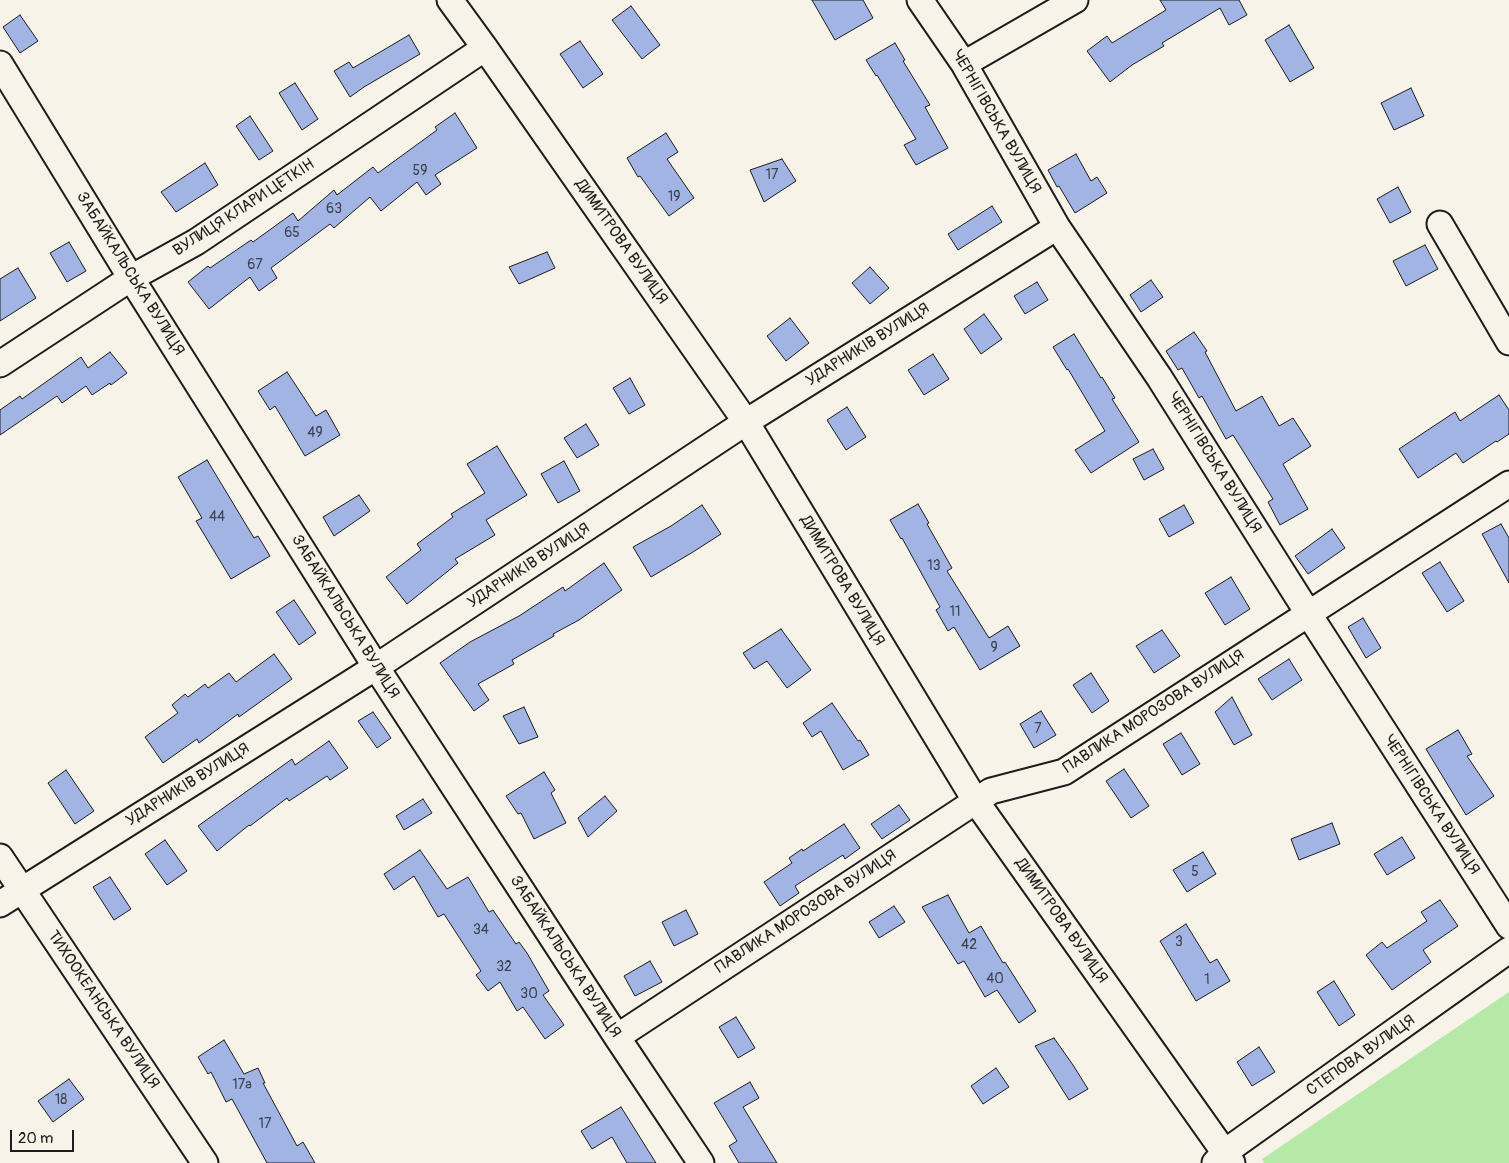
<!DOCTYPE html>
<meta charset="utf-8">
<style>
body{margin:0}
#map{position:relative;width:1509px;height:1163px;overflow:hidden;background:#f7f3e8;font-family:Pangolin,sans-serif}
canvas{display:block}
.scale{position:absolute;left:10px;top:1130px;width:64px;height:22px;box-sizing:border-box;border:2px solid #1c1c1c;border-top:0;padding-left:6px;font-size:15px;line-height:18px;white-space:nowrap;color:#1c1c1c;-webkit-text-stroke:4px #f7f3e8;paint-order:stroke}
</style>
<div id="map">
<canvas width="1509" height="1163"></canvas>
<div class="scale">20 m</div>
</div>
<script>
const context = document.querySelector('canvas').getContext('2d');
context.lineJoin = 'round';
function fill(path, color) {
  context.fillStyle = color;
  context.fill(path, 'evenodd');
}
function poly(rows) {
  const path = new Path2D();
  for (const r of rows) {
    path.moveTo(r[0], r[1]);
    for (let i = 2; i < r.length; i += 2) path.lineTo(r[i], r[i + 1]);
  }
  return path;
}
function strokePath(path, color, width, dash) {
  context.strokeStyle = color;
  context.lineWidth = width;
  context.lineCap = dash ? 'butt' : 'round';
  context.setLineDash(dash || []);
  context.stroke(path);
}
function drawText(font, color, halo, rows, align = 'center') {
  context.font = font + ' Pangolin,sans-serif';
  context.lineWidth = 4;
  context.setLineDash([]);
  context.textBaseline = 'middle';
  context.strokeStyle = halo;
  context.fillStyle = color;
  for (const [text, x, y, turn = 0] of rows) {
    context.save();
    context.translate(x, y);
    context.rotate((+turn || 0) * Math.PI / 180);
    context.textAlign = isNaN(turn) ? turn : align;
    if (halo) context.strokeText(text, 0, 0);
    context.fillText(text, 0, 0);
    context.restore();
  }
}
const green = poly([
 [1509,992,1509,1163,1264,1163,1262,1159]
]);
const building = poly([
 [812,0,863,0,873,18,835,40,812,0],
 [1160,0,1239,0,1247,15,1229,25,1220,8,1162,43,1164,46,1132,65,1110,82,1087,51,1107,36,1112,43,1166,10,1160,0],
 [631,6,660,45,642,59,612,20,631,6],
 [20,15,38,41,20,53,3,27,20,15],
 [1289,25,1314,68,1290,82,1265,40,1289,25],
 [409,35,420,54,364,87,350,97,334,71,349,62,353,68,409,35],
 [580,41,603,74,583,88,560,54,580,41],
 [895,43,905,60,903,61,930,105,925,107,948,148,916,165,904,145,916,139,877,75,876,76,866,60,895,43],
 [295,83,318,119,302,130,279,93,295,83],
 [1411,88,1424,116,1394,130,1381,103,1411,88],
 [455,113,477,148,435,175,441,184,426,195,417,182,381,211,370,197,334,228,330,224,271,268,277,278,259,291,250,277,209,309,188,282,208,266,210,268,251,240,253,242,293,213,298,221,334,190,337,195,373,167,378,173,437,130,435,127,455,113],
 [250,116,273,151,259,160,236,126,250,116],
 [666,133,678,152,667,159,694,198,669,216,640,176,638,177,627,158,666,133],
 [1076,154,1091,181,1097,177,1107,193,1075,213,1059,186,1057,187,1048,170,1076,154],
 [782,159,796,181,764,202,750,170,782,159],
 [205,163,218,185,176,212,161,192,205,163],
 [1398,187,1411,212,1390,223,1377,199,1398,187],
 [992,206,1002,222,958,250,948,234,992,206],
 [69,242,86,271,67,282,50,253,69,242],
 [1425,245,1438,269,1406,286,1393,261,1425,245],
 [547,252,555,268,519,284,509,267,547,252],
 [870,267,889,288,870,304,852,283,870,267],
 [18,268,36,298,0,321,0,279,18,268],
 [1151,280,1163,297,1141,312,1130,295,1151,280],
 [1037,282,1048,300,1025,314,1014,296,1037,282],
 [984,314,1002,339,981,354,964,329,984,314],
 [790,318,809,343,786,361,767,336,790,318],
 [1194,332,1207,351,1205,352,1236,411,1262,396,1279,426,1293,418,1311,446,1283,464,1308,509,1280,525,1268,502,1273,499,1233,435,1226,439,1202,396,1199,398,1182,368,1178,370,1166,351,1194,332],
 [1074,334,1101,378,1102,377,1115,398,1112,399,1139,442,1091,473,1075,450,1105,431,1068,369,1067,370,1053,347,1074,334],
 [110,352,127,373,111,385,110,383,92,395,86,386,62,403,57,396,0,435,0,410,20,396,22,399,81,357,88,368,110,352],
 [933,354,949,379,924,395,908,370,933,354],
 [287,372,316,416,326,410,340,435,305,456,275,406,270,410,258,391,287,372],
 [630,378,645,405,629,414,613,388,630,378],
 [1499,395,1509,410,1509,434,1497,442,1496,441,1463,463,1456,453,1418,478,1399,449,1455,412,1460,421,1499,395],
 [847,407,866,437,846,450,827,420,847,407],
 [586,424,599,445,577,458,564,438,586,424],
 [497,446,527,495,486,520,495,535,455,559,458,563,407,604,386,577,421,550,417,544,453,517,451,514,485,493,467,464,497,446],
 [1153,449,1164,469,1144,480,1133,459,1153,449],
 [207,460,254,538,258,536,270,556,231,579,196,521,202,518,178,477,207,460],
 [564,461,580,491,558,503,541,474,564,461],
 [359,495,370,511,334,536,323,517,359,495],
 [918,504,929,523,927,524,952,568,947,571,989,638,1008,626,1020,646,980,670,954,627,948,631,936,610,940,607,902,538,901,539,890,520,918,504],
 [702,505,721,534,693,552,651,577,633,547,671,526,702,505],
 [1184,505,1194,523,1169,537,1159,519,1184,505],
 [1501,524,1509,538,1509,583,1482,534,1501,524],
 [1332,529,1345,548,1308,574,1295,556,1332,529],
 [1440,562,1464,601,1447,612,1422,573,1440,562],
 [604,563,622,590,579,620,553,634,554,636,512,660,514,664,478,684,489,700,474,711,440,663,470,642,519,616,563,587,565,591,604,563],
 [1231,577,1250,609,1225,625,1205,593,1231,577],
 [294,600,316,633,299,645,276,612,294,600],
 [1363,618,1381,648,1366,658,1348,627,1363,618],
 [781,629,811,670,787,688,767,661,754,669,743,653,781,629],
 [1162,630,1180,656,1154,673,1136,646,1162,630],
 [274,654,292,679,239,717,238,714,199,743,197,739,163,763,145,737,178,713,172,705,185,694,188,697,205,684,208,688,229,673,236,682,274,654],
 [1289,659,1302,680,1272,700,1258,679,1289,659],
 [1091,673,1109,701,1092,713,1073,685,1091,673],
 [1232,697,1252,735,1234,745,1215,712,1232,697],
 [832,703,858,741,860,740,869,755,843,770,821,731,812,737,803,723,832,703],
 [524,707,538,737,519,744,503,716,524,707],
 [1041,711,1056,735,1034,748,1020,724,1041,711],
 [373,712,391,738,377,748,358,721,373,712],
 [1458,730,1472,754,1467,756,1494,796,1466,815,1426,749,1458,730],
 [1181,733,1200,764,1182,775,1163,744,1181,733],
 [329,741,348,768,330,780,327,776,289,801,287,798,250,826,249,825,217,851,198,826,292,759,295,765,329,741],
 [1124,769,1149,806,1131,818,1106,781,1124,769],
 [66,770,94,811,75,824,48,783,66,770],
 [544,772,555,790,551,793,566,823,534,839,521,813,518,814,506,796,544,772],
 [605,796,617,811,588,837,578,818,605,796],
 [423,799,432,813,404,830,396,816,423,799],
 [899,805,910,820,882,839,871,824,899,805],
 [1332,823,1340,844,1299,860,1291,839,1332,823],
 [844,824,860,848,845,859,843,855,795,886,799,893,780,906,764,882,792,863,789,858,802,849,803,851,844,824],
 [1402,837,1415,858,1387,875,1374,854,1402,837],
 [165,840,187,871,167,885,145,854,165,840],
 [420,850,447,889,468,877,489,912,493,910,516,944,519,942,527,953,549,991,543,995,564,1025,545,1039,523,1007,517,1011,500,982,488,991,476,975,481,971,444,914,438,917,414,876,394,890,384,874,420,850],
 [1203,852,1216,874,1187,892,1173,870,1203,852],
 [110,877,131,909,114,920,93,887,110,877],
 [948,895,969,933,981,926,1003,963,1005,962,1036,1011,1019,1023,997,990,985,997,964,961,958,964,922,907,948,895],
 [1440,900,1458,926,1423,950,1431,962,1392,990,1366,955,1382,942,1387,948,1427,921,1421,912,1440,900],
 [894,906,905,922,879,938,869,922,894,906],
 [686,910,698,934,674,946,662,922,686,910],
 [1186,924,1210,963,1217,959,1230,981,1196,1001,1160,941,1186,924],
 [650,961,662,982,635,996,624,976,650,961],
 [1334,981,1355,1015,1339,1026,1317,992,1334,981],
 [736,1017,755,1048,738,1058,719,1027,736,1017],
 [1054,1038,1073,1065,1088,1089,1069,1100,1035,1046,1054,1038],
 [224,1040,244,1074,258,1068,265,1083,263,1083,297,1146,303,1142,315,1163,267,1163,232,1099,226,1102,211,1072,208,1074,198,1057,224,1040],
 [1259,1047,1275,1072,1252,1086,1237,1062,1259,1047],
 [996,1068,1009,1087,983,1104,971,1086,996,1068],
 [69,1079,84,1099,53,1122,38,1101,69,1079],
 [750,1082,759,1098,743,1107,777,1163,739,1163,729,1146,737,1141,714,1103,750,1082],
 [621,1107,656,1163,627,1163,612,1137,592,1149,581,1131,621,1107]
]);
const minor = poly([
 [450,0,485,48,746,422,975,800,1232,1163],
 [920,0,964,64,1057,227,1159,377,1308,613,1509,926],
 [0,64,131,278,376,667,617,1037,701,1163],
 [964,64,1075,0],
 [1440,224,1509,342],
 [0,364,131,278,196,242,485,48],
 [0,857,205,1163],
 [0,904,376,667,746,422,1057,227],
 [617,1037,991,791,1064,772,1509,484],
 [1215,1163,1225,1152,1509,950]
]);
const numberNames = [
 ["59",420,171],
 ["17",772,175],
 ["19",674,197],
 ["63",334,209],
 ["65",292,233],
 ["67",255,265],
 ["49",315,433],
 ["44",217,517],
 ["13",934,566],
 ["11",955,612],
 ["9",994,648],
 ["7",1038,729],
 ["5",1195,872],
 ["34",481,930],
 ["3",1179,942],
 ["42",969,945],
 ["32",504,967],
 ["40",995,979],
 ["1",1207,980],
 ["30",529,994],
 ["17а",242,1085],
 ["18",61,1100],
 ["17",265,1124]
];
const streetNames = [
 ["ЧЕРНІГІВСЬКА ВУЛИЦЯ",996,122,60],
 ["ВУЛИЦЯ КЛАРИ ЦЕТКІН",244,208,-33],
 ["ДИМИТРОВА ВУЛИЦЯ",621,242,55],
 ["ЗАБАЙКАЛЬСЬКА ВУЛИЦЯ",130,274,58],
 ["УДАРНИКІВ ВУЛИЦЯ",868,345,-32],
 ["ЧЕРНІГІВСЬКА ВУЛИЦЯ",1214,463,58],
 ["УДАРНИКІВ ВУЛИЦЯ",529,566,-33],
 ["ДИМИТРОВА ВУЛИЦЯ",842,581,59],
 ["ЗАБАЙКАЛЬСЬКА ВУЛИЦЯ",345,617,58],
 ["ПАВЛИКА МОРОЗОВА ВУЛИЦЯ",1154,712,-33],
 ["УДАРНИКІВ ВУЛИЦЯ",188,785,-32],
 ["ЧЕРНІГІВСЬКА ВУЛИЦЯ",1431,805,57],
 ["ПАВЛИКА МОРОЗОВА ВУЛИЦЯ",806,912,-33],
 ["ДИМИТРОВА ВУЛИЦЯ",1061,921,55],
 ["ЗАБАЙКАЛЬСЬКА ВУЛИЦЯ",565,957,57],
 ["ТИХООКЕАНСЬКА ВУЛИЦЯ",103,1010,56],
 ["СТЕПОВА ВУЛИЦЯ",1361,1056,-35]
];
fill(green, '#b6e8a8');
fill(building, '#a1b4e3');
strokePath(building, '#1c1c1c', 1);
strokePath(minor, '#1c1c1c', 29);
strokePath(minor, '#f7f3e8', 25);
drawText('14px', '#3d424e', null, numberNames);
drawText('16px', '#1c1c1c', '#f7f3e8', streetNames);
</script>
